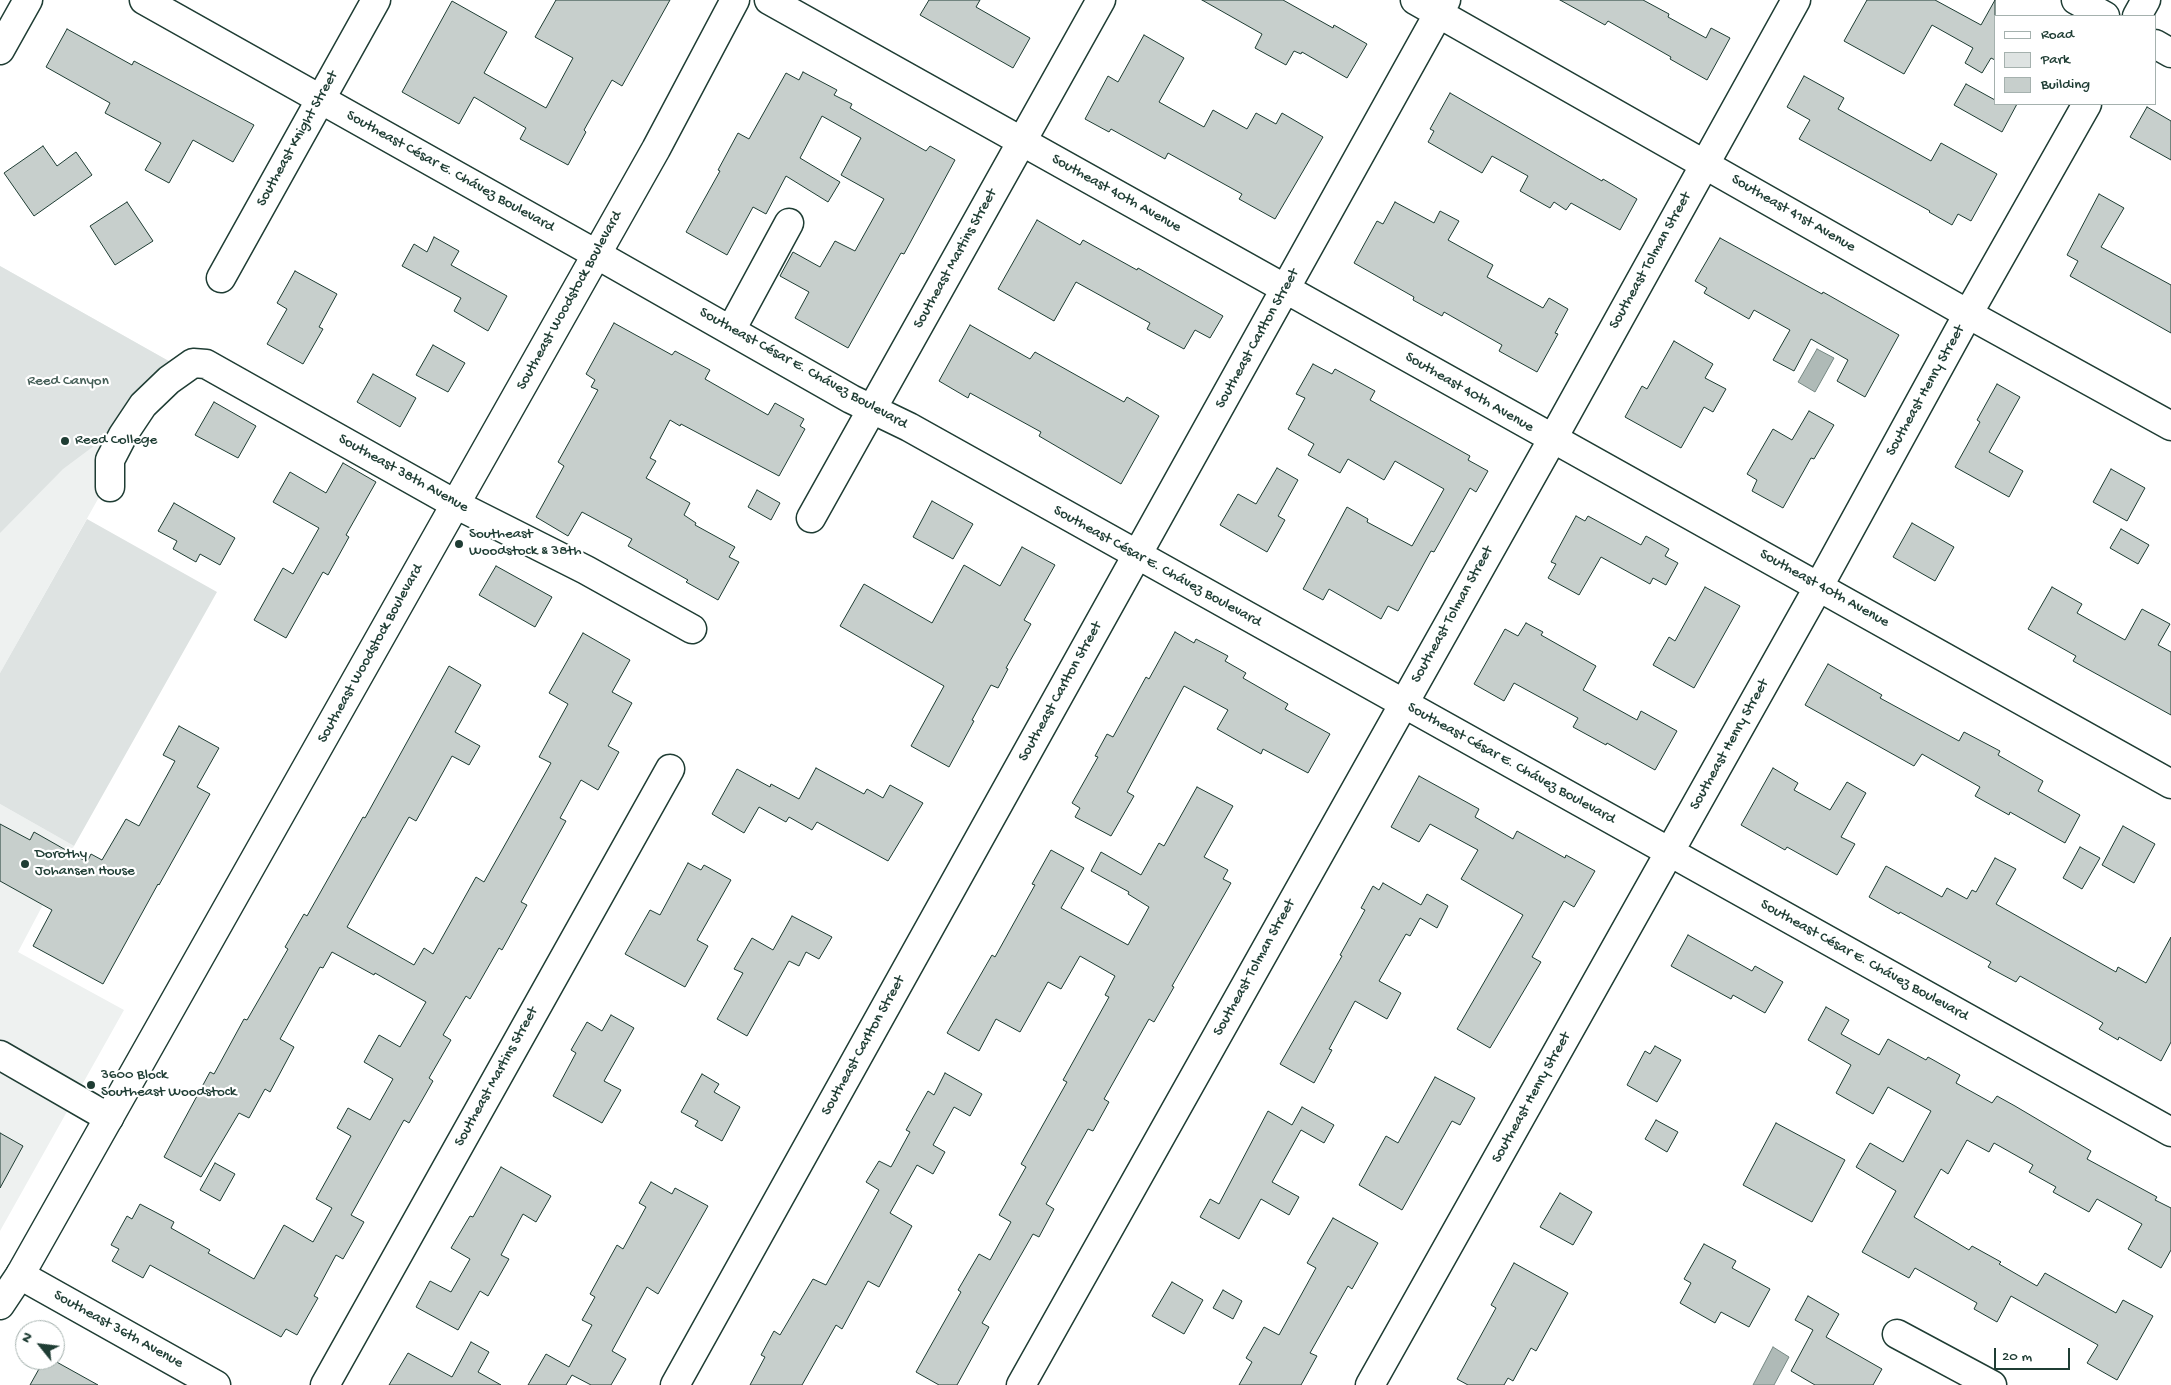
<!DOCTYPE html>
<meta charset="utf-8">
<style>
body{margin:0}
#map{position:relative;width:2171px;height:1385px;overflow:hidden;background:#fff;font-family:"Gochi Hand",sans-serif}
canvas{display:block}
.legend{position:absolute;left:1994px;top:15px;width:162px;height:90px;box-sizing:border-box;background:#fff;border:1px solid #a5b1ae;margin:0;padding:6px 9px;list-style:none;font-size:15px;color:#1f3d34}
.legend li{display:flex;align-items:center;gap:10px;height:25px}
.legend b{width:25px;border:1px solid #a5b1ae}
.north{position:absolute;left:15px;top:1320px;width:50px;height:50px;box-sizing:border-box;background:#fff;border:1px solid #a5b1ae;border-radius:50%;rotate:299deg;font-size:14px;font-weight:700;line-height:20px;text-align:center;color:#1f3d34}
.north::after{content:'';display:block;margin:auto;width:18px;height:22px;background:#1f3d34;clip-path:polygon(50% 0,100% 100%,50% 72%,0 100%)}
.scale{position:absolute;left:1994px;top:1348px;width:76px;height:22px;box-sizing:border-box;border:2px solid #1f3d34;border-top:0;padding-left:6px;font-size:15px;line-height:18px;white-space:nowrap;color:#1f3d34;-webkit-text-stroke:4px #fff;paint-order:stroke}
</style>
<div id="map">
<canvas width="2171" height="1385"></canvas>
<ul class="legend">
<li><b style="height:6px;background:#fff"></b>Road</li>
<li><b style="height:14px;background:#dee3e2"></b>Park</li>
<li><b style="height:14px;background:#c7cfcc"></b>Building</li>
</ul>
<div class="north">N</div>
<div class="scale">20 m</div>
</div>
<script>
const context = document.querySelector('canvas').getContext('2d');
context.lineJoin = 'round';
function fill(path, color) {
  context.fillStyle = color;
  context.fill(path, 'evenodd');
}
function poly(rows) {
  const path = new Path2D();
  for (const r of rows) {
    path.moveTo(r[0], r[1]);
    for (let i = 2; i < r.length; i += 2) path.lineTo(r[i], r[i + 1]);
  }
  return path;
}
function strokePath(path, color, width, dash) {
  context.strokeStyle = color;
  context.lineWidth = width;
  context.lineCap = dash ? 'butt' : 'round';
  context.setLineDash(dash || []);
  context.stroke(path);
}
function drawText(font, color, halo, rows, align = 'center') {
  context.font = font + ' "Gochi Hand",sans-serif';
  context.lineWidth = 4.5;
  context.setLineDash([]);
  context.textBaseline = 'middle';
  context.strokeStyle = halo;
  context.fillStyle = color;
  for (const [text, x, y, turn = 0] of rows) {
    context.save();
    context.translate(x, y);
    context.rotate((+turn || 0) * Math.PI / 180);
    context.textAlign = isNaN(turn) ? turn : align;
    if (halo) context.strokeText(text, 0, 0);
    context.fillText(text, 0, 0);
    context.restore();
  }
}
const built = poly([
 [0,266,174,364,0,673],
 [0,804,74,846,18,952,124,1010,0,1231]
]);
const green = poly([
 [0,266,174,364,122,425,63,469,0,533],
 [87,519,217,592,74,846,0,804,0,673]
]);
const water = poly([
 [1817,349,1834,358,1815,392,1798,382,1817,349],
 [1773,1347,1789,1357,1774,1385,1753,1385,1773,1347]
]);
const building = poly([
 [556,0,670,0,622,86,612,80,584,130,586,132,568,165,520,139,526,128,474,97,459,124,402,92,452,1,507,32,484,73,546,108,573,58,535,37,556,0],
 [929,0,980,0,976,7,1030,38,1013,68,920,15,929,0],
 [1202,0,1283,0,1333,28,1334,25,1367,44,1347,78,1302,52,1301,54,1294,51,1286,65,1255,48,1262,34,1202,0],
 [1560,0,1643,0,1669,14,1668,17,1706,38,1711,28,1730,38,1707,80,1670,59,1671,57,1608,21,1605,25,1560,0],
 [1867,0,1935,0,1981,25,1995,0,1995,60,1991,58,1982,73,1965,63,1973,48,1932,25,1904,74,1844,41,1867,0],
 [67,29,132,65,134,61,254,125,233,162,193,140,169,183,145,170,161,143,105,113,110,103,46,67,67,29],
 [1144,35,1184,58,1159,102,1204,127,1213,110,1247,129,1256,113,1276,124,1282,113,1323,137,1275,219,1239,199,1242,194,1168,153,1165,159,1111,129,1109,132,1085,119,1108,76,1118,82,1144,35],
 [803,72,837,90,834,95,852,104,850,108,926,151,930,146,955,160,904,254,901,253,848,348,795,318,809,292,780,276,793,252,820,267,835,241,855,251,884,199,841,175,861,138,822,116,800,158,840,182,828,202,786,176,766,214,753,207,727,255,686,232,720,171,718,170,738,133,749,139,786,73,799,80,803,72],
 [1804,76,1844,98,1838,109,1931,161,1941,143,1997,174,1971,221,1958,214,1952,225,1929,212,1930,211,1799,139,1810,120,1787,107,1804,76],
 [1966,84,1995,100,1995,104,2017,104,2002,132,1954,105,1966,84],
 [1450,93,1602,181,1603,179,1637,199,1620,230,1571,203,1566,210,1554,202,1550,208,1520,191,1528,176,1492,156,1482,173,1428,142,1434,131,1430,129,1450,93],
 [2147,107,2171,121,2171,160,2130,137,2147,107],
 [43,146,57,166,76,152,92,175,34,216,4,173,43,146],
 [2099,194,2124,208,2101,247,2171,285,2171,333,2070,276,2078,261,2067,255,2099,194],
 [127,202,153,241,115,265,90,226,127,202],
 [1395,202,1434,223,1440,211,1459,221,1448,240,1493,265,1487,277,1543,308,1549,298,1568,309,1555,333,1558,334,1537,372,1499,351,1502,345,1444,312,1442,316,1413,300,1414,297,1354,263,1377,221,1383,224,1395,202],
 [1037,220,1080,245,1083,240,1137,270,1138,268,1223,316,1210,338,1195,330,1184,349,1147,329,1150,323,1076,282,1054,321,998,289,1037,220],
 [434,237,459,251,451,265,507,296,488,331,454,311,461,298,402,266,414,244,427,252,434,237],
 [1720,238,1822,294,1823,292,1899,335,1865,397,1837,381,1848,360,1811,339,1794,371,1773,360,1790,330,1754,310,1749,319,1704,293,1707,288,1695,281,1720,238],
 [295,271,337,294,319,327,323,329,303,364,267,344,287,309,277,303,295,271],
 [614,323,672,355,675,351,710,370,705,379,768,415,775,403,804,419,800,426,805,429,779,476,681,424,680,426,670,420,650,458,656,461,646,478,690,503,684,515,696,523,695,525,735,547,729,557,739,562,718,600,686,582,688,580,628,546,632,539,582,512,568,536,536,517,564,466,558,462,598,390,591,387,595,380,586,374,614,323],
 [970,325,1030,359,1035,352,1124,402,1127,397,1159,416,1121,484,1039,436,1041,432,970,393,968,398,939,381,970,325],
 [1674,341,1713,364,1705,378,1726,389,1713,412,1704,407,1681,448,1625,417,1642,386,1647,389,1674,341],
 [433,345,465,363,448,392,416,375,433,345],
 [1313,364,1332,374,1335,369,1375,391,1370,400,1470,456,1468,460,1488,471,1476,492,1470,488,1434,552,1431,551,1398,611,1388,606,1381,619,1329,589,1323,600,1303,589,1347,507,1368,519,1367,522,1412,546,1444,489,1395,461,1384,480,1348,459,1340,473,1308,455,1314,444,1288,429,1305,398,1296,394,1313,364],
 [373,374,416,398,400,427,357,402,373,374],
 [1997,384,2020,397,1989,452,2023,471,2009,497,1955,467,1980,422,1977,420,1997,384],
 [214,402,256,426,238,458,195,435,214,402],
 [1809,411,1834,425,1814,459,1811,458,1783,508,1752,491,1757,480,1747,474,1773,429,1792,440,1809,411],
 [343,463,376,482,346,535,349,537,328,575,323,572,286,638,254,620,283,568,293,574,319,528,273,502,290,472,326,493,343,463],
 [1277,468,1298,480,1278,516,1285,520,1267,552,1220,525,1238,494,1256,504,1277,468],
 [2111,469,2145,488,2127,521,2093,502,2111,469],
 [757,490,780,503,771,520,748,507,757,490],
 [932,501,973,524,953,559,913,537,932,501],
 [174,503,235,538,220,565,200,554,196,562,173,549,177,541,158,531,174,503],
 [1576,516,1585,521,1588,516,1641,545,1646,536,1669,549,1665,556,1678,563,1666,585,1653,578,1650,584,1601,557,1579,595,1548,578,1556,564,1551,562,1576,516],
 [1912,523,1954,547,1935,581,1893,557,1912,523],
 [2121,529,2149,545,2138,564,2110,548,2121,529],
 [1022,547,1055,565,1024,620,1031,624,1006,668,1008,669,998,688,991,685,972,720,974,721,949,767,911,746,944,686,840,626,864,584,932,623,964,565,1000,586,1022,547],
 [496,566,552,597,535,627,479,595,496,566],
 [1705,587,1740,606,1694,688,1653,665,1669,637,1675,641,1705,587],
 [2052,587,2082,604,2077,613,2125,640,2142,609,2170,624,2158,645,2171,652,2171,715,2073,661,2076,656,2028,629,2052,587],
 [1526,623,1543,632,1541,635,1596,666,1583,690,1637,720,1641,711,1677,731,1655,770,1607,743,1606,745,1573,727,1578,718,1514,683,1504,701,1474,684,1505,629,1518,636,1526,623],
 [1175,632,1194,643,1196,639,1228,656,1225,661,1246,673,1243,678,1288,704,1285,709,1330,734,1308,773,1263,749,1261,754,1217,729,1228,710,1184,686,1127,792,1134,796,1111,836,1075,817,1080,808,1072,803,1098,757,1095,756,1107,734,1113,737,1146,677,1149,679,1175,632],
 [583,633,630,660,612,692,632,703,608,746,619,752,598,790,581,780,560,818,566,821,521,902,527,905,502,950,499,948,470,999,466,996,443,1035,451,1040,429,1078,433,1081,409,1123,404,1120,351,1215,364,1222,343,1259,336,1255,314,1296,318,1298,297,1335,286,1329,281,1337,150,1265,143,1278,112,1261,119,1249,111,1245,127,1216,132,1219,140,1204,174,1222,171,1228,210,1250,208,1253,254,1279,284,1225,313,1242,332,1208,316,1199,351,1136,337,1128,348,1108,370,1120,393,1079,364,1062,379,1035,400,1047,426,1002,375,973,374,975,332,952,323,968,320,967,280,1039,294,1047,270,1092,265,1089,249,1118,239,1113,201,1177,164,1157,210,1072,214,1074,244,1019,247,1020,288,949,285,947,304,914,307,916,363,817,365,818,449,666,481,685,455,732,480,746,469,765,452,756,416,821,409,817,347,927,414,965,424,948,433,954,476,877,484,882,551,763,539,757,568,704,549,693,583,633],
 [1828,664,1882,695,1880,698,1959,741,1964,732,2000,751,1998,755,2043,781,2038,791,2080,815,2065,843,2010,812,2009,815,1975,796,1980,787,1922,754,1914,766,1805,705,1828,664],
 [179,726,219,748,197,787,210,794,159,885,158,884,103,984,33,946,52,910,0,881,0,824,30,840,34,832,87,862,91,854,102,860,126,819,139,826,175,761,163,755,179,726],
 [816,768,864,794,867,789,883,798,890,785,923,803,888,861,817,822,812,830,789,817,786,822,759,807,744,833,712,814,737,769,770,787,771,784,799,799,816,768],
 [1773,768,1798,783,1794,790,1830,810,1847,782,1866,793,1841,837,1855,844,1837,875,1787,847,1785,850,1741,825,1773,768],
 [1419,776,1479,809,1475,817,1513,839,1517,831,1565,858,1566,855,1595,871,1574,907,1564,901,1532,957,1541,962,1490,1048,1457,1029,1523,915,1461,879,1478,850,1430,824,1419,842,1391,827,1419,776],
 [1197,787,1233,806,1204,857,1228,870,1223,879,1231,883,1172,986,1174,987,1154,1022,1149,1019,1104,1099,1109,1102,1093,1131,1088,1129,1046,1204,1054,1209,1039,1237,1033,1234,982,1323,989,1327,957,1385,939,1385,916,1372,961,1292,958,1290,979,1254,990,1260,1011,1222,999,1215,1026,1167,1021,1164,1067,1082,1063,1080,1109,997,1105,995,1115,976,1080,956,1061,989,1048,982,1020,1032,996,1019,979,1051,947,1033,992,955,995,957,1035,885,1032,884,1051,850,1084,868,1061,908,1128,945,1149,907,1128,894,1129,892,1091,871,1101,852,1141,875,1159,843,1164,846,1197,787],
 [2123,826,2155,844,2134,883,2102,865,2123,826],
 [2080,847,2100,858,2082,889,2063,878,2080,847],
 [1995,858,2016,869,1996,904,2116,972,2118,967,2146,983,2171,937,2171,1042,2161,1061,2119,1037,2118,1040,2099,1029,2103,1023,2091,1016,2020,976,2016,982,1988,967,1991,962,1900,912,1899,914,1869,897,1886,866,1942,897,1947,888,1967,899,1972,890,1976,892,1995,858],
 [688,863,701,870,704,865,731,880,697,940,708,946,685,987,625,954,650,910,660,915,688,863],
 [1383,883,1421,905,1427,894,1448,906,1437,928,1420,918,1410,936,1406,934,1379,981,1401,993,1387,1019,1355,1001,1329,1049,1332,1050,1314,1083,1280,1064,1342,956,1340,955,1365,910,1361,908,1373,886,1379,890,1383,883],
 [792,916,832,937,819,959,806,952,799,966,789,961,747,1036,717,1019,743,973,734,969,752,938,773,950,792,916],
 [1688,935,1752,971,1755,966,1783,982,1765,1013,1733,995,1731,999,1671,966,1688,935],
 [1826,1007,1849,1020,1841,1034,1879,1055,1888,1039,1926,1060,1928,1057,1960,1075,1956,1083,1992,1103,1997,1096,2015,1106,2091,1151,2087,1159,2157,1197,2155,1200,2171,1208,2171,1250,2161,1268,2128,1249,2142,1224,2097,1199,2089,1212,2053,1192,2056,1187,2029,1172,2033,1165,1994,1143,1989,1152,1967,1140,1948,1174,1941,1169,1914,1217,1969,1250,1972,1246,2001,1262,1999,1264,2037,1286,2045,1273,2116,1313,2123,1300,2153,1316,2117,1380,2087,1363,2098,1345,2011,1296,1997,1322,1974,1309,1977,1303,1915,1268,1909,1278,1862,1252,1896,1191,1856,1167,1870,1143,1903,1162,1931,1111,1888,1087,1873,1114,1836,1093,1851,1065,1808,1040,1826,1007],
 [611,1015,634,1028,604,1081,621,1090,602,1123,553,1096,576,1053,571,1050,587,1022,602,1031,611,1015],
 [1655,1046,1681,1060,1657,1102,1627,1085,1645,1051,1650,1054,1655,1046],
 [945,1073,982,1094,970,1116,954,1107,933,1145,945,1152,933,1174,917,1165,890,1213,912,1226,879,1287,868,1281,842,1329,836,1325,802,1385,750,1385,765,1357,761,1355,774,1331,780,1335,813,1279,826,1285,879,1190,866,1182,879,1161,891,1167,910,1132,906,1130,928,1091,934,1095,945,1073],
 [702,1074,719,1084,714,1092,740,1107,722,1141,695,1126,698,1121,681,1112,702,1074],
 [1435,1077,1475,1098,1460,1125,1452,1121,1402,1210,1359,1185,1386,1136,1398,1143,1435,1077],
 [1302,1107,1334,1125,1324,1143,1301,1130,1272,1182,1299,1197,1289,1215,1261,1199,1239,1239,1200,1217,1210,1199,1219,1204,1268,1111,1292,1125,1302,1107],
 [1656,1120,1678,1132,1667,1152,1645,1139,1656,1120],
 [1776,1123,1845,1160,1812,1222,1743,1185,1776,1123],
 [0,1133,23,1146,0,1188,0,1133],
 [215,1163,235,1174,220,1201,200,1190,215,1163],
 [501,1167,551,1196,536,1222,523,1214,501,1255,509,1259,488,1296,480,1291,458,1330,416,1307,430,1281,451,1292,470,1259,451,1248,470,1216,473,1217,501,1167],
 [651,1182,672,1194,675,1188,708,1206,658,1294,647,1287,612,1351,626,1359,611,1385,591,1385,572,1375,566,1385,528,1385,546,1354,569,1367,592,1325,582,1320,595,1297,590,1294,617,1245,623,1249,646,1207,639,1203,651,1182],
 [1560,1193,1592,1212,1573,1245,1540,1227,1560,1193],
 [1333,1218,1378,1243,1352,1289,1348,1286,1310,1353,1317,1356,1301,1385,1239,1385,1252,1362,1246,1358,1264,1327,1279,1335,1316,1268,1307,1263,1333,1218],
 [1704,1244,1736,1261,1732,1268,1770,1289,1749,1327,1721,1312,1715,1323,1680,1303,1691,1283,1684,1279,1704,1244],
 [1514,1263,1568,1293,1536,1351,1531,1348,1513,1381,1508,1378,1504,1385,1468,1385,1457,1379,1496,1308,1491,1305,1514,1263],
 [1172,1282,1203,1300,1184,1334,1152,1316,1172,1282],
 [1223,1290,1242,1301,1233,1319,1213,1308,1223,1290],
 [1808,1296,1839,1314,1826,1337,1882,1369,1873,1385,1815,1385,1791,1371,1813,1330,1795,1320,1808,1296],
 [471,1342,489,1352,478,1372,501,1385,389,1385,408,1353,452,1377,471,1342],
 [44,1360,53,1360,98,1385,30,1385,44,1360]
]);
const minor = poly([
 [769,0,2171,784],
 [1415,0,1968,314,2171,426],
 [2076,0,2105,16],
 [2137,16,2146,0],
 [2155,44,2171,53],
 [0,50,28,0],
 [596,254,851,399,909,427,2171,1132],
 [221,278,376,0],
 [731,330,789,223],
 [110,487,110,460,123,435,143,405,169,380,193,363,206,364,455,504,586,570,692,629],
 [811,518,1101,0],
 [0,1055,109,1118],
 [20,1275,216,1385],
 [1897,1334,1992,1385],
 [325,1385,670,769],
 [675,1385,1446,0],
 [1021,1385,1552,440,1796,0],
 [1370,1385,1819,586,1968,314,2087,104]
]);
const major = poly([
 [144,0,596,254],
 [0,1305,20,1275,656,149,735,0]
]);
const markers = [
 [65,441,5,"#1f3d34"],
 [459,544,5,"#1f3d34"],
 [25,864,5,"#1f3d34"],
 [91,1085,5,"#1f3d34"]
];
const streetNames = [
 ["Southeast Knight Street",298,139,-61],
 ["Southeast César E. Chávez Boulevard",450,172,29],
 ["Southeast 40th Avenue",1116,194,29],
 ["Southeast 41st Avenue",1793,214,30],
 ["Southeast Martins Street",956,259,-61],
 ["Southeast Tolman Street",1651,261,-61],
 ["Southeast Woodstock Boulevard",570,301,-61],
 ["Southeast Carlton Street",1258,339,-61],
 ["Southeast César E. Chávez Boulevard",803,369,29],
 ["Southeast Henry Street",1926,391,-61],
 ["Southeast 40th Avenue",1469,393,30],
 ["Southeast 38th Avenue",403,474,29],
 ["Southeast César E. Chávez Boulevard",1157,567,29],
 ["Southeast 40th Avenue",1824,589,29],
 ["Southeast Tolman Street",1453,615,-61],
 ["Southeast Woodstock Boulevard",371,654,-61],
 ["Southeast Carlton Street",1061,692,-61],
 ["Southeast Henry Street",1730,745,-61],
 ["Southeast César E. Chávez Boulevard",1511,764,29],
 ["Southeast César E. Chávez Boulevard",1864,961,29],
 ["Southeast Tolman Street",1255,968,-61],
 ["Southeast Carlton Street",864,1046,-61],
 ["Southeast Martins Street",497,1077,-61],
 ["Southeast Henry Street",1532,1098,-61],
 ["Southeast 36th Avenue",118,1330,29]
];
const parkNames = [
 ["Reed Canyon",68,382]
];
const poiNames = [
 ["Reed College",75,441],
 ["Southeast",469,535],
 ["Woodstock & 38th",469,552],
 ["Dorothy",35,855],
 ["Johansen House",35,872],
 ["3600 Block",101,1076],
 ["Southeast Woodstock",101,1093]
];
fill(built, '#eef1f0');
fill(green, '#dee3e2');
fill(water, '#afbab7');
strokePath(water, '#758883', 1);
fill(building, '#c7cfcc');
strokePath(building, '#1f3d34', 1);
strokePath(minor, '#1f3d34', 31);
strokePath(major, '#1f3d34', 31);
strokePath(minor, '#fff', 28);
strokePath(major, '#fff', 28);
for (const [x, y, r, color] of markers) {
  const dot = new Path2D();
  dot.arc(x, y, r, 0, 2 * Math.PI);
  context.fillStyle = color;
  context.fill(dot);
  strokePath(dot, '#fff', 2);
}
drawText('15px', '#1f3d34', '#fff', streetNames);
drawText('15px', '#455e57', '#fff', parkNames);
drawText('15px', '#1f3d34', '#fff', poiNames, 'left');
</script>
